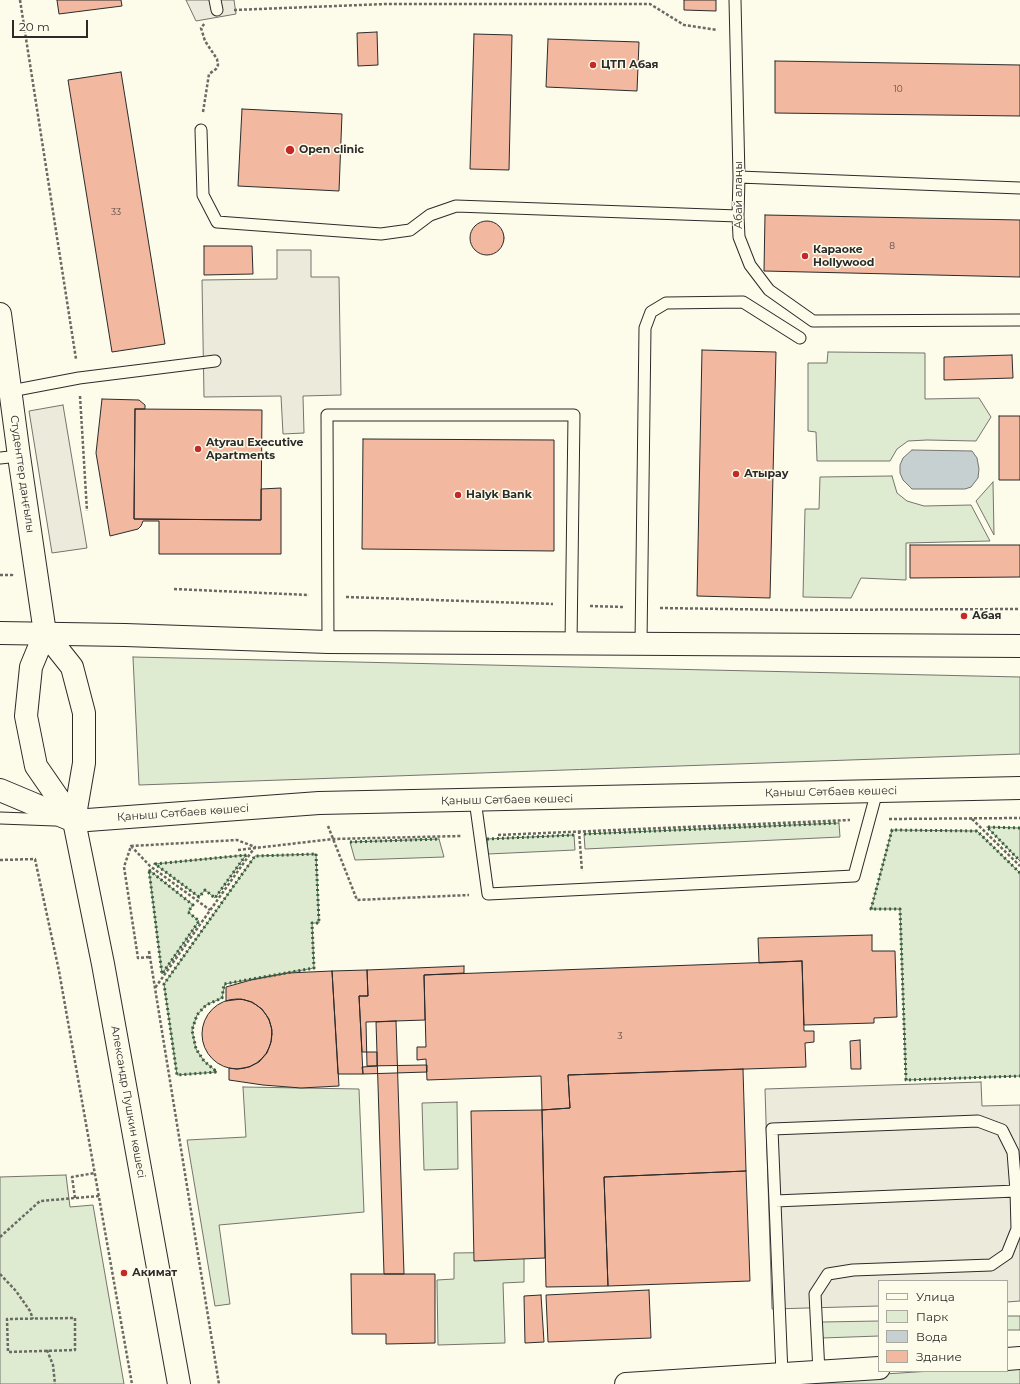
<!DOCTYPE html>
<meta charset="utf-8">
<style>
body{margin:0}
#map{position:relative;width:1020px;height:1384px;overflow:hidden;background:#fdfbea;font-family:Montserrat,sans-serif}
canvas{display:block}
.legend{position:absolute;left:878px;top:1280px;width:130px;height:92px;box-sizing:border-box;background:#fdfbea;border:1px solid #a9a89e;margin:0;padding:5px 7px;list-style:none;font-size:12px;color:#2b2b2b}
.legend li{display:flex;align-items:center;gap:8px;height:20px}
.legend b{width:20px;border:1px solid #a9a89e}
.scale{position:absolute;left:12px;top:20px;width:76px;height:18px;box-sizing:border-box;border:2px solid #2b2b2b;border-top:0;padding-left:5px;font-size:12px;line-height:14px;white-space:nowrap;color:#2b2b2b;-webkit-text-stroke:3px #fdfbea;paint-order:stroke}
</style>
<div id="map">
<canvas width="1020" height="1384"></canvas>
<ul class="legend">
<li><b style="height:5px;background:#fdfbea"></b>Улица</li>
<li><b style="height:11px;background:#deebd1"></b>Парк</li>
<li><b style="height:11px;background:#c7d0d0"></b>Вода</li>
<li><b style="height:11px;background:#f2b8a0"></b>Здание</li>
</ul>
<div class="scale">20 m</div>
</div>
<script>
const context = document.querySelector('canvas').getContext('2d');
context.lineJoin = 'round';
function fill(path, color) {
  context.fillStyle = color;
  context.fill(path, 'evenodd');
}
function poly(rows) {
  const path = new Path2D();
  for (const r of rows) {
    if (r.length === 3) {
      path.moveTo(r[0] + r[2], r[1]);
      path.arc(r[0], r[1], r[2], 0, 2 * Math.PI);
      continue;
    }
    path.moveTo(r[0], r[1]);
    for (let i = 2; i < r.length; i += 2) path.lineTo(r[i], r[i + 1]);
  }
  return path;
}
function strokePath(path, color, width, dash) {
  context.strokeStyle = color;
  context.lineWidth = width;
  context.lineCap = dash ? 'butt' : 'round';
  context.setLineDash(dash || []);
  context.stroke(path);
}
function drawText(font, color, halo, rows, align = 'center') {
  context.font = font + ' Montserrat,sans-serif';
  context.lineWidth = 3;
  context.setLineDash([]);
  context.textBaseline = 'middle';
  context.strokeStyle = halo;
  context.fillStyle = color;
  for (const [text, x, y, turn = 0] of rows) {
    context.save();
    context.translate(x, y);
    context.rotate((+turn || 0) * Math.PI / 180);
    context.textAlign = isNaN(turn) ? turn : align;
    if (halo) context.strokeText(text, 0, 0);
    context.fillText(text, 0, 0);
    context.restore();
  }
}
const green = poly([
 [828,352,925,353,925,399,979,398,991,417,976,441,927,440,908,441,897,449,890,461,817,461,816,432,808,431,808,363,827,363,828,352],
 [892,476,897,493,907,501,924,506,971,505,990,541,906,543,906,580,861,578,851,598,803,597,805,509,819,509,820,477,892,476],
 [993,482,994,535,976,501,993,482],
 [133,657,1020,677,1020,754,139,785,133,657],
 [839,823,840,837,585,849,584,834,839,823],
 [987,827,1020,828,1020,861,987,827],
 [892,830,977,831,1020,873,1020,1076,906,1080,900,909,871,909,892,830],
 [574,835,575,850,488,854,487,839,574,835],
 [439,839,444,857,355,860,350,842,439,839],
 [316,854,319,923,312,923,314,968,225,984,222,998,206,1005,197,1015,192,1030,196,1049,204,1061,217,1072,177,1075,164,984,255,856,316,854],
 [246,855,215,898,205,890,199,897,155,864,246,855],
 [149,870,193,905,188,912,199,921,162,974,149,870],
 [243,1087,359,1089,364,1212,219,1225,230,1304,215,1306,187,1140,246,1137,243,1087],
 [457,1102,458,1169,424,1170,422,1103,457,1102],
 [66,1175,70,1207,93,1205,124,1384,0,1384,0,1177,66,1175],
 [524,1252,524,1282,503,1283,505,1343,438,1345,437,1280,454,1279,454,1253,524,1252],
 [1007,1316,1020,1316,1020,1330,1007,1330,1007,1316],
 [879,1321,879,1336,822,1338,822,1322,879,1321],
 [1020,1365,1020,1384,731,1384,931,1371,1007,1371,1007,1366,1020,1365]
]);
const parking = poly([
 [186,0,234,0,236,14,196,21,186,0],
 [277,250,311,250,311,277,339,277,341,395,303,396,304,433,283,434,281,396,204,397,202,280,277,279,277,250],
 [63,405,87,548,52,553,29,411,63,405],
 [981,1082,982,1106,1020,1105,1020,1301,1007,1302,1007,1281,879,1281,879,1306,772,1309,765,1089,981,1082]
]);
const water = poly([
 [912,450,972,451,977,458,979,469,978,478,971,487,965,489,912,489,903,480,900,473,900,465,903,458,912,450]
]);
const building = poly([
 [57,0,121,0,122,6,59,14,57,0],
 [684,0,716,0,716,11,684,10,684,0],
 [377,32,378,65,358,66,357,33,377,32],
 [474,34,512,35,509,170,470,169,474,34],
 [548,39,639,42,637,91,546,87,548,39],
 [775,61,1020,65,1020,116,775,113,775,61],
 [121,72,165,344,112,352,68,80,121,72],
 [242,109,342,114,339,191,238,186,242,109],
 [765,215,1020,220,1020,277,764,271,765,215],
 [487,238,17],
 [204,246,252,246,253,274,204,275,204,246],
 [702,350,776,352,770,598,697,596,702,350],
 [1012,355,1013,378,944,380,944,357,1012,355],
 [102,399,139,400,145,405,145,409,135,409,134,519,261,520,261,489,281,488,281,554,159,554,159,521,143,521,141,526,138,529,110,536,96,453,102,399],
 [135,409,262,410,261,520,134,519,135,409],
 [999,416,1020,416,1020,480,999,480,999,416],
 [363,439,554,440,554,551,362,549,363,439],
 [910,545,1020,545,1020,577,910,578,910,545],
 [872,935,872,951,895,951,897,1017,874,1018,874,1023,804,1025,802,961,759,963,758,938,872,935],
 [802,961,804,1031,814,1031,814,1042,805,1043,806,1067,568,1075,570,1108,542,1110,541,1076,427,1080,426,1059,417,1060,417,1047,426,1047,424,975,802,961],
 [464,966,464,973,424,975,425,1020,366,1022,367,1066,427,1065,427,1072,363,1074,359,996,368,996,367,970,464,966],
 [367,970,368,996,359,996,362,1052,377,1052,377,1066,362,1067,363,1074,338,1074,332,971,367,970],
 [332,971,339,1086,301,1088,263,1085,229,1080,229,1068,237,1069,249,1067,259,1062,267,1053,271,1042,272,1030,269,1019,262,1009,252,1002,241,999,226,1001,226,987,251,980,288,973,332,971],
 [237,1034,35],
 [396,1021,404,1274,384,1274,376,1022,396,1021],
 [860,1040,861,1069,851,1069,850,1041,860,1040],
 [743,1069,746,1171,604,1177,608,1286,546,1287,542,1110,570,1108,568,1075,743,1069],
 [542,1110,545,1258,474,1261,471,1111,542,1110],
 [746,1171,750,1281,608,1286,604,1177,746,1171],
 [351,1274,435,1274,435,1343,386,1344,386,1334,352,1334,351,1274],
 [649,1290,651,1338,548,1342,546,1295,649,1290],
 [541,1295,544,1342,525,1343,524,1296,541,1295]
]);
const path = poly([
 [20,0,76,359],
 [234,10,386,4,650,4,684,25,717,30],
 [203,112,209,74,216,69,218,65,217,59,205,41,201,28,205,23],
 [80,396,87,511],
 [0,575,12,575,12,574],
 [174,589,309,595],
 [346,597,553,604],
 [590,606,623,607],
 [660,608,791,610,1020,609],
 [889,819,1020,818],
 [972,819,1020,866],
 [328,826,357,900,469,895],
 [579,831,582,871],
 [498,835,850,820],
 [131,846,150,866,210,910],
 [238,850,333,839,461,836],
 [0,860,35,859,59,971,132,1384],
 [149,951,219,1384],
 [149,957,138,958,124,867,131,846,237,840,255,847,155,988],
 [75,1198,72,1177,95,1173],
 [0,1237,40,1201,99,1196],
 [0,1274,16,1291,30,1311,33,1319],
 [75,1318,75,1350,8,1352,7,1319,75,1318],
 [47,1350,53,1365,55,1384]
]);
const lane = poly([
 [215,0,217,10],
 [735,0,739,177,738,216,739,237,750,265,769,290,813,321,1020,320],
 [201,130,203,195,217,222,381,234,410,230,430,215,456,206,738,216],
 [739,177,1020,188],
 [11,391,79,378,215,361],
 [0,458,19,456],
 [328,642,327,415,574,415,571,644],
 [641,643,645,328,651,312,666,303,743,302,800,338],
 [475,800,488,894,854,876,877,791],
 [0,818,55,820],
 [775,1201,1016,1191],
 [782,1374,772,1129,978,1121,1002,1130,1013,1152,1016,1191,1017,1229,1007,1254,991,1265,853,1270,828,1274,815,1294,819,1372]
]);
const street = poly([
 [1007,1359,1020,1358],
 [626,1384,879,1368]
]);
const secondary = poly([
 [0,314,19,456,45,633],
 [74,821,36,766,26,716,31,667,45,633,72,667,84,713,84,763,74,821,103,964,179,1384]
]);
const primary = poly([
 [0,633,125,635,328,642,1020,646],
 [0,790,74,821,319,803,1020,788]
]);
const hedge = poly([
 [1020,828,987,827,1020,861],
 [584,834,839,823],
 [487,839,574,835],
 [350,842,439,839],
 [316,854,319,923,312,923,314,968,224,984,222,998,206,1005,197,1015,192,1030,196,1049,204,1061,217,1072,177,1075,164,984,255,856,316,854],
 [246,855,215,898,205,890,199,897,155,864,246,855],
 [149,870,193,905,188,912,199,921,162,974,149,870],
 [1020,873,977,831,892,830,871,909,900,909,906,1080,1020,1076]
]);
const markers = [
 [593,65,4,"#c62828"],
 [290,150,5,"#c62828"],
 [805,256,4,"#c62828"],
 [198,449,4,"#c62828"],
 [736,474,4,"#c62828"],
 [458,495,4,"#c62828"],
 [964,616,4,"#c62828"],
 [124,1273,4,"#c62828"]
];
const numberNames = [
 ["10",898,89],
 ["33",116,212],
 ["8",892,246],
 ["3",620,1036]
];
const poiNames = [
 ["ЦТП Абая",601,65],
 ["Open clinic",299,150],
 ["Караоке",813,250],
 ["Hollywood",813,263],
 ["Atyrau Executive",206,443],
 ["Apartments",206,456],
 ["Атырау",744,474],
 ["Halyk Bank",466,495],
 ["Абая",972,616],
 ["Акимат",132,1273]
];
const streetNames = [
 ["Абай алаңы",739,195,-90],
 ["Студенттер даңғылы",22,474,82],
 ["Қаныш Сәтбаев көшесі",831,792,-1],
 ["Қаныш Сәтбаев көшесі",507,800,-1],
 ["Қаныш Сәтбаев көшесі",183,813,-4],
 ["Александр Пушкин көшесі",128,1102,80]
];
fill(green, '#deebd1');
strokePath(green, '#74746e', 1);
fill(parking, '#eceadb');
strokePath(parking, '#74746e', 1);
fill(water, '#c7d0d0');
strokePath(water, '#74746e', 1);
fill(building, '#f2b8a0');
strokePath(building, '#2b2b2b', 1);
strokePath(lane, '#2b2b2b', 13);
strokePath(street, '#2b2b2b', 24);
strokePath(secondary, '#2b2b2b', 24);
strokePath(primary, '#2b2b2b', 24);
strokePath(path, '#6a6964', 2.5, [3, 2]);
strokePath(lane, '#fdfbea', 11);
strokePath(street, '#fdfbea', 22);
strokePath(secondary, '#fdfbea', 22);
strokePath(primary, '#fdfbea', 22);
strokePath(hedge, '#34623c', 3, [2, 3]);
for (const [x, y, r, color] of markers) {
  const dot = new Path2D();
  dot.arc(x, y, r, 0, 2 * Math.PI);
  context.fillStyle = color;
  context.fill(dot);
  strokePath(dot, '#fdfbea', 1.5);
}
drawText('9px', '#5d4e48', null, numberNames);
drawText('bold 11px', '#2b2b2b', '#fdfbea', poiNames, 'left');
drawText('11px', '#2b2b2b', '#fdfbea', streetNames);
</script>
